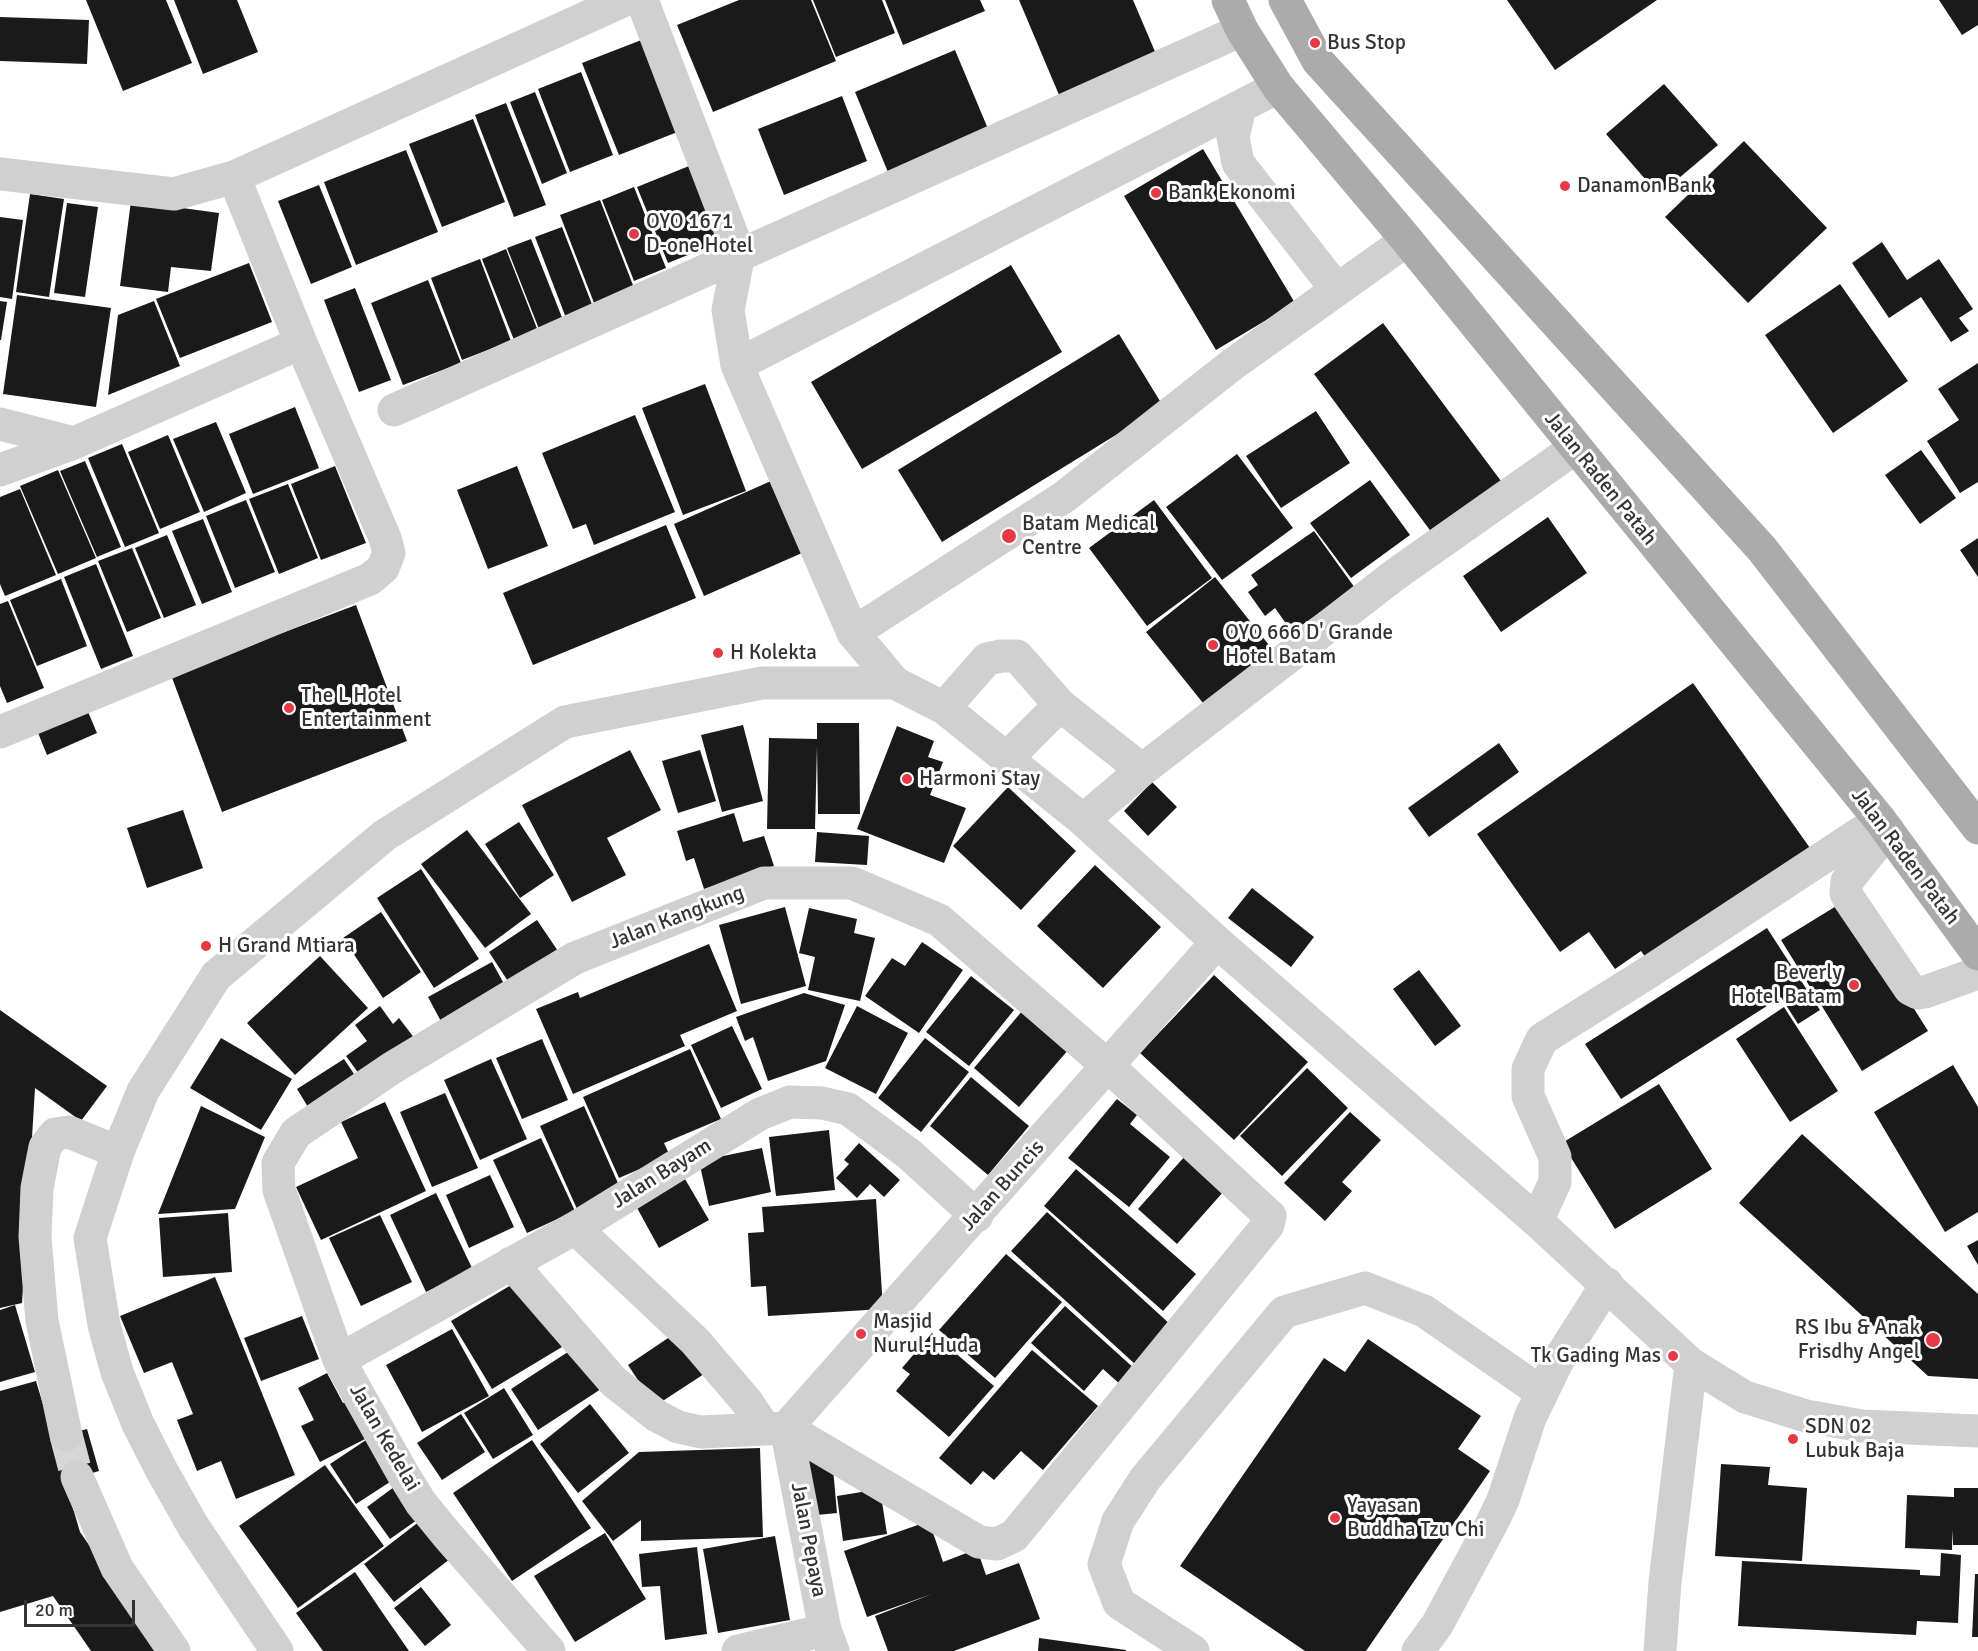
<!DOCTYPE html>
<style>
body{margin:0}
#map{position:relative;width:1978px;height:1651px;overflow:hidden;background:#fff;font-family:Signika,sans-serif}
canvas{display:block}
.scale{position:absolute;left:24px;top:1600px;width:111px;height:27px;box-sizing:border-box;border:3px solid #333;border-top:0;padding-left:8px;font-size:18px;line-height:21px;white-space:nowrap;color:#333;-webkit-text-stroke:4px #fff;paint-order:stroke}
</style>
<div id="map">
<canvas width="1978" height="1651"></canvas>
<div class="scale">20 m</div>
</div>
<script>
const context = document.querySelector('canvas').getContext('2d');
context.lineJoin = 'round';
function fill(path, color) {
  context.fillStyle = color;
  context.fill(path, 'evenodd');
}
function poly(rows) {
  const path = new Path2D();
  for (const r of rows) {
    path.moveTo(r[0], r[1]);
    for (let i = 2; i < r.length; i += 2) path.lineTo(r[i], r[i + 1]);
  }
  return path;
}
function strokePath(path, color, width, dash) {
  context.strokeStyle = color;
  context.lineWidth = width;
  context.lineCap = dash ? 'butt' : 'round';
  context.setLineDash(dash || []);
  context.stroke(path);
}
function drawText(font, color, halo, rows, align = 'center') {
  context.font = font + ' Signika,sans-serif';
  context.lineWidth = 6;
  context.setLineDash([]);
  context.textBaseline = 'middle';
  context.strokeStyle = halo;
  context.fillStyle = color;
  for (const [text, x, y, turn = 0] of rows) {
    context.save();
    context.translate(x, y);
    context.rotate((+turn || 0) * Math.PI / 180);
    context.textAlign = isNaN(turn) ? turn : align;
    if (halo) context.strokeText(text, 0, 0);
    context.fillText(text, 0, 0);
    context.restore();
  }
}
const building = poly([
 [86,0,166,0,192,63,123,91],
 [174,0,237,0,258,52,203,74],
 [739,0,811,0,836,61,713,112,677,25],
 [813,0,882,0,895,33,836,57],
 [885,0,980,0,985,11,903,45],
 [1019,0,1133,0,1159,61,1062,102],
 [1507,0,1657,0,1555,70],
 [1939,0,1978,0,1978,25,1962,35],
 [0,17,89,20,87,64,0,61],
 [644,39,680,131,619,155,582,63],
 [955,50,991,136,890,177,855,92],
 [581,72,613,155,570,172,538,89],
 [1664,84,1718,145,1659,195,1606,134],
 [535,92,567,173,542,184,510,102],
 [842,96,867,161,784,195,758,129],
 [506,103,546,205,514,217,475,115],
 [473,119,505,202,442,227,409,144],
 [1744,141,1827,228,1748,303,1665,217],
 [1203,149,1295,303,1216,350,1124,196],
 [406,150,438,232,356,265,324,182],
 [689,166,720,242,668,263,637,187],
 [319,185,352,267,311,284,278,201],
 [634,187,666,268,634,281,602,200],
 [30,194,64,199,49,297,16,292],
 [600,200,636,293,596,308,560,215],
 [131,201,219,213,211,271,171,267,168,292,120,286],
 [67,203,98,207,85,297,54,293],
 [0,217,23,220,12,299,0,297],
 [562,227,593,307,566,318,535,237],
 [531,239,563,320,539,329,507,248],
 [1882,242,1907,280,1939,259,1973,309,1959,318,1969,331,1951,342,1921,297,1889,318,1852,263],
 [506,249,538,331,514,340,482,259],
 [480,259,511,341,462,360,431,278],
 [249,263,272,322,180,358,156,299],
 [1011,265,1062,352,862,469,811,382],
 [428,280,461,363,403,385,371,303],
 [1840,284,1908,381,1833,433,1765,335],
 [355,288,391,380,359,392,324,300],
 [17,295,111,308,96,407,3,394],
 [0,301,7,302,1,340,0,340],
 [154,301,180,366,108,395,118,315],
 [1383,323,1507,489,1438,541,1314,374],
 [1119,334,1163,406,942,542,898,470],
 [1978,363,1978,482,1960,493,1927,441,1959,420,1938,389],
 [705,384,746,491,683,515,642,408],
 [295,407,319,468,253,494,229,434],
 [1316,411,1350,463,1281,508,1246,456],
 [635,415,675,512,594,545,586,524,573,529,542,453],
 [216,422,246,493,204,512,173,439],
 [168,435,200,512,160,529,128,452],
 [122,444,159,533,125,547,88,458],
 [1921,450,1956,498,1920,524,1885,475],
 [1237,454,1293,528,1222,580,1166,507],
 [85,461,121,547,97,557,60,471],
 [335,466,366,543,321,560,291,484],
 [517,466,548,546,488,569,457,490],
 [58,470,96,558,58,574,20,486],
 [1370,480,1410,535,1351,578,1310,523],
 [771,481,802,553,704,596,674,524],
 [288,484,318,558,279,574,249,499],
 [20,489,56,575,5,596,0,584,0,497],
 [246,500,275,572,235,588,206,516],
 [1154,500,1212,578,1147,626,1089,548],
 [1548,517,1587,573,1501,632,1463,576],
 [203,519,232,592,202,604,172,531],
 [666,525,696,598,533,665,503,593],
 [1314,531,1355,588,1292,632,1275,608,1265,616,1248,592,1258,585,1251,575],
 [167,535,196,605,164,618,135,548],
 [1978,538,1978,577,1960,550],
 [132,548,161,618,127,632,98,561],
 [96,564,133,656,101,669,64,577],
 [1215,577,1280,659,1211,713,1146,632],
 [61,579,87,646,37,666,10,600],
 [8,601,44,688,7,703,0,686,0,604],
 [356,605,407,741,222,812,171,675],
 [1693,683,1810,848,1648,961,1641,951,1615,969,1589,932,1560,952,1477,834],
 [86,707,97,733,47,755,36,728],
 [817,723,859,723,860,814,818,814,817,746,815,829,767,829,769,738,817,739],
 [743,725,763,801,722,812,701,735],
 [897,726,934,741,928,757,943,762,930,795,966,808,944,863,857,829],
 [1499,743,1519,772,1429,837,1408,808],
 [630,750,661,810,607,838,626,875,572,902,522,805],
 [700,750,716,801,678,813,662,761],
 [1152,782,1177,807,1148,836,1124,811],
 [1008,787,1076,851,1021,910,953,846],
 [183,810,203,868,147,888,127,828],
 [734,813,743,842,764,836,774,866,704,889,694,858,686,861,677,831],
 [519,822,554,875,520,898,485,844],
 [467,830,531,914,485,948,421,864],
 [817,832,869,836,867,865,815,862],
 [1095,865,1161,927,1103,988,1037,926],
 [421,869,479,959,434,988,377,898],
 [1252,888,1314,937,1291,967,1228,918],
 [1846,900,1928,1031,1862,1071,1781,940],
 [785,907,806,986,741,1004,719,925],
 [809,908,857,919,854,933,875,938,860,1001,808,990,815,957,799,953],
 [381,912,421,972,383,998,343,938],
 [537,920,562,957,513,989,489,952],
 [1767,928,1820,1010,1798,1024,1781,997,1621,1099,1585,1044],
 [922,942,963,970,919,1033,865,996,892,958,905,966],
 [709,944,737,1011,680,1035,685,1046,573,1094,536,1009,578,992,580,998],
 [320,956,368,1008,295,1075,247,1023],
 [492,962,508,991,444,1027,428,997],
 [1419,970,1461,1026,1435,1046,1393,989],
 [1214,975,1308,1062,1234,1140,1140,1053],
 [971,976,1014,1010,969,1066,926,1032],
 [804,993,845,1005,826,1061,768,1081,753,1037,745,1041,736,1017],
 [380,1006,393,1024,399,1018,415,1039,362,1078,346,1056,367,1041,355,1025],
 [857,1006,908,1033,876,1094,825,1068],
 [1784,1007,1838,1091,1790,1122,1736,1039],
 [0,1010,107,1086,81,1121,35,1088,22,1303,0,1308],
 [1023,1010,1069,1049,1019,1107,974,1068],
 [732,1026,762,1089,721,1108,691,1045],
 [221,1038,292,1079,261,1130,190,1088],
 [925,1038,969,1072,921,1132,878,1098],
 [542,1039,568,1100,522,1119,496,1058],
 [690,1049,721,1119,664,1143,670,1156,619,1178,583,1097],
 [344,1059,356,1077,308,1107,297,1089],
 [491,1059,527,1139,480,1160,444,1080],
 [1953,1065,1978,1107,1978,1212,1945,1232,1874,1112],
 [1307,1068,1348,1108,1282,1176,1240,1136],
 [971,1077,1029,1126,988,1175,930,1126],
 [1659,1084,1712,1169,1615,1229,1562,1143],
 [445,1093,478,1168,432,1187,400,1112],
 [1117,1099,1137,1115,1130,1124,1170,1157,1129,1207,1068,1158],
 [385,1102,426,1191,321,1240,296,1187,358,1158,341,1122],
 [201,1106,265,1137,235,1209,158,1214],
 [584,1106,621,1190,577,1209,540,1126],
 [1350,1112,1381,1140,1342,1182,1352,1191,1325,1221,1284,1183],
 [829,1130,835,1190,776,1196,769,1137],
 [1802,1134,1978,1294,1978,1379,1928,1376,1739,1203],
 [541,1138,575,1211,527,1233,493,1160],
 [859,1143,900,1180,884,1197,870,1184,857,1198,836,1178,849,1164,844,1160],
 [762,1148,771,1192,709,1206,699,1161],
 [1185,1156,1224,1191,1177,1244,1138,1209],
 [1076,1169,1196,1274,1163,1311,1044,1206],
 [490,1175,514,1227,469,1248,446,1195],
 [685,1179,709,1220,659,1248,636,1206],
 [436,1193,473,1270,426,1292,390,1215],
 [876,1199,883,1309,768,1316,766,1286,751,1287,748,1233,764,1232,762,1207],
 [1047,1212,1171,1325,1135,1364,1011,1251],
 [228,1213,232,1272,163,1277,159,1218],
 [380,1215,412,1282,361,1306,329,1238],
 [1978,1240,1978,1265,1967,1246],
 [1006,1254,1062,1302,995,1378,939,1330],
 [215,1277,295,1475,236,1499,221,1461,197,1471,177,1420,193,1414,172,1362,144,1373,120,1316],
 [521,1279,562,1347,492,1389,451,1321],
 [15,1305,35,1372,0,1382,0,1310],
 [1065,1306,1136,1370,1122,1386,1103,1369,1084,1391,1031,1343],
 [302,1316,319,1359,261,1381,244,1338],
 [452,1329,489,1396,422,1432,386,1365],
 [677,1332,704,1374,655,1406,628,1365],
 [932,1333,994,1386,949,1437,896,1391,910,1374,902,1368],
 [1368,1339,1481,1416,1458,1449,1490,1471,1366,1651,1305,1651,1180,1566,1324,1358,1345,1372],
 [574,1348,601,1389,538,1430,511,1389],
 [1032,1350,1098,1406,1043,1470,1021,1451,994,1480,983,1471,971,1485,939,1458],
 [327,1373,343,1403,347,1401,367,1438,320,1462,301,1426,314,1420,298,1388],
 [36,1381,53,1438,87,1429,99,1471,65,1481,80,1532,163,1651,91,1651,53,1596,0,1612,0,1391],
 [504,1388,533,1435,493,1459,464,1413],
 [590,1404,629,1453,578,1493,540,1444],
 [461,1414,485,1452,442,1480,417,1443],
 [366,1440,393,1480,356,1504,330,1464],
 [532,1440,591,1528,512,1581,453,1493],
 [760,1448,763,1537,641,1541,641,1520,613,1541,582,1501,639,1452],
 [832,1457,837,1513,807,1516,803,1459],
 [1721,1464,1770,1467,1768,1485,1807,1488,1802,1561,1715,1556],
 [325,1465,384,1546,298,1608,239,1526],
 [394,1487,417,1520,390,1539,367,1507],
 [1954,1488,1978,1488,1978,1545,1953,1545,1952,1530,1952,1550,1905,1548,1907,1495,1954,1497],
 [880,1489,887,1534,843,1541,837,1496],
 [420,1521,450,1559,394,1602,364,1564],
 [929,1521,943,1562,977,1549,986,1575,1019,1563,1040,1619,954,1651,888,1651,875,1616,932,1594,867,1617,844,1551],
 [605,1533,646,1599,575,1642,534,1576],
 [775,1536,790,1620,718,1633,703,1549],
 [697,1547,707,1634,665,1640,660,1586,642,1587,639,1554],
 [1941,1553,1961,1555,1958,1623,1917,1621,1916,1635,1738,1626,1742,1561,1920,1570,1920,1575,1940,1576],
 [355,1572,382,1612,409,1651,323,1651,296,1613],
 [1975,1574,1978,1574,1978,1637,1972,1637],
 [421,1587,451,1625,425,1646,394,1608],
 [1039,1638,1126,1650,1126,1651,1038,1651]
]);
const minorTunnel = poly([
 [66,1435,77,1477]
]);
const minor = poly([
 [642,0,739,253,728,310,737,365,853,633,895,683],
 [1240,107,1233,137,1238,163,1337,290],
 [0,174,174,194,234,177,625,0],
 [737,365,1278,87],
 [394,410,1242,30],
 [0,424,74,443],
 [0,470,74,443,301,343],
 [853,633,1064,497,1233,364,1407,240],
 [944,708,987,659,1001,656,1017,656,1060,705,1142,770],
 [0,732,370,579,383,568,389,553,385,538,301,343,234,177],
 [1007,758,1060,705],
 [1083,820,1142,770,1396,574,1575,448],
 [1888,830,1847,881,1846,893,1849,899,1910,989,1918,993,1925,992,1978,973],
 [1537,1221,1555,1182,1555,1157,1528,1096,1528,1069,1542,1039,1649,972,1880,820],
 [575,1228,695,1341,747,1402,765,1429],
 [511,1263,614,1382,657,1416,678,1427,701,1432,786,1428,979,1542,997,1544,1014,1536,1268,1225,1270,1216,1109,1067,939,920,852,883,764,883,575,958,392,1068,296,1133,278,1163,279,1190,339,1360,403,1474,421,1503,448,1536,549,1651],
 [339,1360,575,1228,760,1114,790,1102,822,1103,848,1109,909,1154,977,1216],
 [66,1435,42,1321,35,1237,37,1188,45,1147,55,1134,69,1132,118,1152],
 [77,1477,117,1568,174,1651],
 [277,1651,193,1526,162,1471,138,1424,117,1372,104,1325,90,1238,118,1152,143,1091,216,976,385,835,565,722,762,683,895,683,944,708,1083,820,1217,942,1537,1221,1691,1364,1745,1397,1806,1416,1862,1426,1978,1431],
 [738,1651,825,1630],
 [833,1651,825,1630,786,1428,1217,942],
 [1193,1651,1119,1603,1104,1564,1118,1521,1145,1479,1284,1312,1365,1288,1424,1311,1541,1392],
 [1418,1651,1437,1625,1492,1523,1503,1500,1530,1418,1556,1364,1607,1284],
 [1660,1651,1665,1582,1691,1364]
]);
const major = poly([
 [1228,0,1242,30,1278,87,1407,240,1880,820,1978,954],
 [1285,0,1318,61,1762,549,1978,828]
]);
const markers = [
 [1315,43,6,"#e63946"],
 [1565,186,6,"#e63946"],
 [1156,193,6,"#e63946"],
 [634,234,6,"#e63946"],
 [1009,536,8,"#e63946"],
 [1213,645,6,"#e63946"],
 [718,653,6,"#e63946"],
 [289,708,6,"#e63946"],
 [907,779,6,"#e63946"],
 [206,946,6,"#e63946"],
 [1854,985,6,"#e63946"],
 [861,1334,6,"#e63946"],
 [1933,1340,8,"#e63946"],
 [1673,1356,6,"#e63946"],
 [1793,1439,6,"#e63946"],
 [1335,1518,6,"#e63946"]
];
const poiNames = [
 ["Bus Stop",1327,43],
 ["Danamon Bank",1577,186],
 ["Bank Ekonomi",1168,193],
 ["OYO 1671",646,222],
 ["D-one Hotel",646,246],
 ["Batam Medical",1022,524],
 ["Centre",1022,548],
 ["OYO 666 D' Grande",1225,633],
 ["Hotel Batam",1225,657],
 ["H Kolekta",730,653],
 ["The L Hotel",301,696],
 ["Entertainment",301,720],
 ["Harmoni Stay",919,779],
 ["H Grand Mtiara",218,946],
 ["Beverly",1842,973,"right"],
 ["Hotel Batam",1842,997,"right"],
 ["Masjid",873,1322],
 ["Nurul-Huda",873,1346],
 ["RS Ibu & Anak",1920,1328,"right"],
 ["Frisdhy Angel",1920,1352,"right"],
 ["Tk Gading Mas",1661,1356,"right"],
 ["SDN 02",1805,1427],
 ["Lubuk Baja",1805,1451],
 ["Yayasan",1347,1506],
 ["Buddha Tzu Chi",1347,1530]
];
const streetNames = [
 ["Jalan Raden Patah",1600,479,51],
 ["Jalan Raden Patah",1905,857,53],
 ["Jalan Kangkung",677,918,-21],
 ["Jalan Bayam",662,1174,-32],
 ["Jalan Buncis",1003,1186,-48],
 ["Jalan Kedelai",384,1438,60],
 ["Jalan Pepaya",808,1540,79]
];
fill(building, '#1a1a1a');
strokePath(minorTunnel, '#d6d6d6', 33, [33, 16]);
strokePath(minor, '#d0d0d0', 33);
strokePath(major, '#ababab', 33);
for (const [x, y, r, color] of markers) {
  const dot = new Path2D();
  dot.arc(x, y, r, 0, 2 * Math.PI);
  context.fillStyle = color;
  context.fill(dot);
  strokePath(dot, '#fff', 2);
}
drawText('21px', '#333', '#fff', poiNames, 'left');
drawText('21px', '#333', '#fff', streetNames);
</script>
